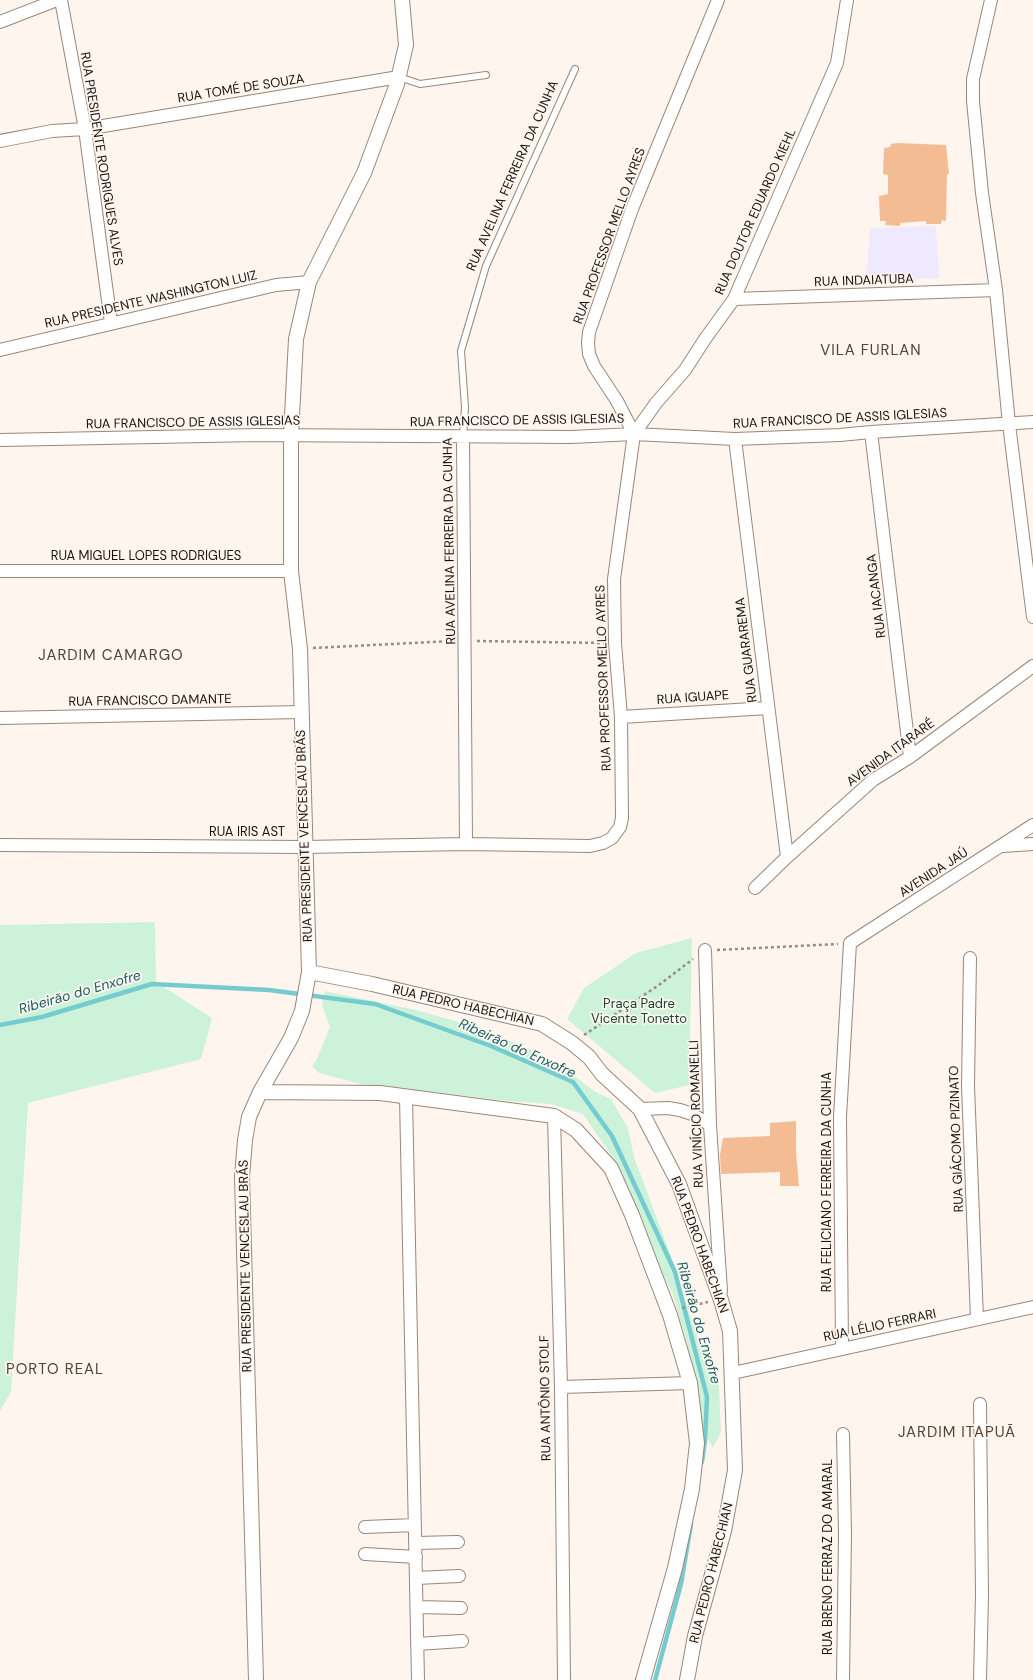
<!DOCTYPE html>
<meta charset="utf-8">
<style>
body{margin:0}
canvas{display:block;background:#fef5ef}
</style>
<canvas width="1033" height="1680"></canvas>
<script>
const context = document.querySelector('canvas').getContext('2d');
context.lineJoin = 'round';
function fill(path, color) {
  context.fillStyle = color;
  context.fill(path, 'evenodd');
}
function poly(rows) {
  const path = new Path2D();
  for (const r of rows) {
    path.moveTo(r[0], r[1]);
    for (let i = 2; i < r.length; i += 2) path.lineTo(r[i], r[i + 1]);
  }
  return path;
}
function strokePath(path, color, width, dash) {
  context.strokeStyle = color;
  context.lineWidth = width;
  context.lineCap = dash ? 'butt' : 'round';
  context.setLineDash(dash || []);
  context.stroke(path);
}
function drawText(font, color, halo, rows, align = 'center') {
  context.font = font + ' "DM Sans",sans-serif';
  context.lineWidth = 3.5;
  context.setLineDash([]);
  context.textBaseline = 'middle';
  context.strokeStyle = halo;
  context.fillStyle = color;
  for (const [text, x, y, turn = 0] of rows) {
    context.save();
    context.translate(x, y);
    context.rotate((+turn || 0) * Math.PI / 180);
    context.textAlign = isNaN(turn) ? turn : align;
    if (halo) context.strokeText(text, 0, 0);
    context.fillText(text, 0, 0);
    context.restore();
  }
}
const education = poly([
 [936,226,939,278,866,282,870,228]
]);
const green = poly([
 [155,922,156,982,212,1018,201,1059,28,1103,11,1392,0,1411,0,925],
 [692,938,689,1085,655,1093,567,1019,584,988,636,953],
 [325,991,416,1010,473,1026,523,1046,561,1066,594,1091,611,1099,628,1128,634,1157,671,1256,702,1351,719,1387,721,1432,713,1448,700,1425,696,1384,687,1343,673,1295,624,1191,617,1164,583,1114,551,1104,507,1101,388,1086,375,1088,319,1073,312,1066,316,1061,330,1027,322,1005]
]);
const stream = poly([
 [0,1025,42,1017,152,984,269,990,375,1004,491,1046,573,1082,612,1136,675,1272,707,1397,705,1440,702,1462],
 [655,1680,681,1584,691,1524]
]);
const building = poly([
 [897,143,946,145,949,174,947,174,946,221,942,220,941,224,926,224,926,221,900,223,900,226,885,225,886,221,880,221,879,196,888,194,888,175,883,174,884,148,890,147,891,144],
 [796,1121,796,1152,799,1186,780,1186,780,1172,721,1174,720,1155,723,1138,770,1136,770,1123]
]);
const path = poly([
 [477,641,604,643],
 [313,648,452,641],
 [717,950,838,944],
 [584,1035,659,985,693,959],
 [682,1308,708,1302]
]);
const service = poly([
 [399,77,420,84,486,75],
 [463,437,465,407,461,351,486,266,575,69]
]);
const minor = poly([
 [61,0,85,129,111,323],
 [991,0,973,79,973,101,982,193,996,290,1009,424,1033,617],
 [0,22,57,0],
 [0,141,52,131,85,129,399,77],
 [734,299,996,290],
 [0,350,276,285,309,282],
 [871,432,910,757],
 [634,434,656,403,685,370,705,339,734,299,837,63,847,0],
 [463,437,466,844],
 [735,439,787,857],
 [0,440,257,435,571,437,634,434,735,439,840,435,871,432,1033,422],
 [0,571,291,571],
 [621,717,768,708],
 [0,718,301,712],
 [0,845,305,847,466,844,590,846,603,843,612,838,620,827,622,818,621,717,615,643,614,579,634,434,617,401,594,366,589,354,588,343,589,332,632,209,718,0],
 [1003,846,1033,844],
 [755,888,787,857,873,780,910,757,1033,666],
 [705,950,710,1125,721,1291],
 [970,958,968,1086,977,1319],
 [406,1097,418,1680],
 [640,1109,668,1108,680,1110,692,1114,710,1125],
 [554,1116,561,1387,564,1680],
 [842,1349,840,1117,850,943,1033,825],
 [733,1373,1033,1307],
 [561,1387,690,1383],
 [980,1404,982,1595,980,1680],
 [365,1527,415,1525],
 [416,1543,458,1542],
 [365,1554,416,1557],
 [416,1578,459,1576],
 [417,1607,461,1608],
 [417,1644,462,1641],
 [843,1680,845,1534,843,1434]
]);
const tertiary = poly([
 [309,972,372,984,542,1024,572,1043,589,1057,602,1074,640,1109,679,1184,721,1300,730,1331,735,1470,724,1531,695,1636,687,1680],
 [260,1092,380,1093,554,1116,576,1130,611,1168,632,1215,670,1315,690,1383,697,1443,692,1489,675,1568,643,1680],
 [256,1680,242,1177,245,1140,249,1117,260,1092,291,1038,302,1011,309,972,300,649,291,571,291,435,296,339,309,282,364,173,397,84,406,45,402,0]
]);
const streetNames = [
 ["RUA TOMÉ DE SOUZA",241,89,-9],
 ["RUA PRESIDENTE RODRIGUES ALVES",101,159,81],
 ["RUA AVELINA FERREIRA DA CUNHA",513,176,-66],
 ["RUA DOUTOR EDUARDO KIEHL",756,212,-66],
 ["RUA PROFESSOR MELLO AYRES",610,236,-70],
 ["RUA INDAIATUBA",864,281,-2],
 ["RUA PRESIDENTE WASHINGTON LUIZ",151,300,-13],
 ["RUA FRANCISCO DE ASSIS IGLESIAS",840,419,-3],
 ["RUA FRANCISCO DE ASSIS IGLESIAS",517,421,-1],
 ["RUA FRANCISCO DE ASSIS IGLESIAS",193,423,-1],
 ["RUA AVELINA FERREIRA DA CUNHA",450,541,-91],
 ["RUA MIGUEL LOPES RODRIGUES",146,557],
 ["RUA IACANGA",877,596,-97],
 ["RUA GUARAREMA",747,650,-97],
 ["RUA PROFESSOR MELLO AYRES",604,678,-92],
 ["RUA IGUAPE",693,698,-4],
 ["RUA FRANCISCO DAMANTE",150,701,-1],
 ["AVENIDA ITARARÉ",891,753,-36],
 ["RUA IRIS AST",247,833],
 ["RUA PRESIDENTE VENCESLAU BRÁS",305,836,-92],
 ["AVENIDA JAÚ",934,873,-33],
 ["RUA PEDRO HABECHIAN",463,1006,13],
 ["RUA VINÍCIO ROMANELLI",697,1114,-92],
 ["RUA GIÁCOMO PIZINATO",957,1139,-92],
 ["RUA FELICIANO FERREIRA DA CUNHA",828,1182,-90],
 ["RUA PEDRO HABECHIAN",699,1245,70],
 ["RUA PRESIDENTE VENCESLAU BRÁS",246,1266,-91],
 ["RUA LÉLIO FERRARI",880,1326,-12],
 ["RUA ANTÔNIO STOLF",546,1398,-91],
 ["RUA BRENO FERRAZ DO AMARAL",829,1557,-90],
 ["RUA PEDRO HABECHIAN",712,1573,-76]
];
const parkNames = [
 ["Praça Padre",639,1005],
 ["Vicente Tonetto",639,1020]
];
const waterNames = [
 ["Ribeirão do Enxofre",80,993,-16],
 ["Ribeirão do Enxofre",517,1049,24],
 ["Ribeirão do Enxofre",698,1323,74]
];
const quarterNames = [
 ["VILA FURLAN",871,351],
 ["JARDIM CAMARGO",111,656],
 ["PORTO REAL",55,1370],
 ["JARDIM ITAPUÃ",957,1433]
];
fill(education, '#efe9ff');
fill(green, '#ccf3da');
strokePath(stream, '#74cccf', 4.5);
fill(building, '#f4bc92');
strokePath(service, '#9a8779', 8);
strokePath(minor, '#9a8779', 14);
strokePath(tertiary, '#9a8779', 16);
strokePath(path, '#958d87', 2.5, [3, 3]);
strokePath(service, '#fff', 6);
strokePath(minor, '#fff', 12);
strokePath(tertiary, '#fff', 14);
drawText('13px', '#19120d', '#fef5ef', streetNames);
drawText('13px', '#15472e', '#fef5ef', parkNames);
drawText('italic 14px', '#176163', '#fef5ef', waterNames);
context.letterSpacing = '1px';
drawText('15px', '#534236', '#fef5ef', quarterNames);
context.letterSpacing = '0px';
</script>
